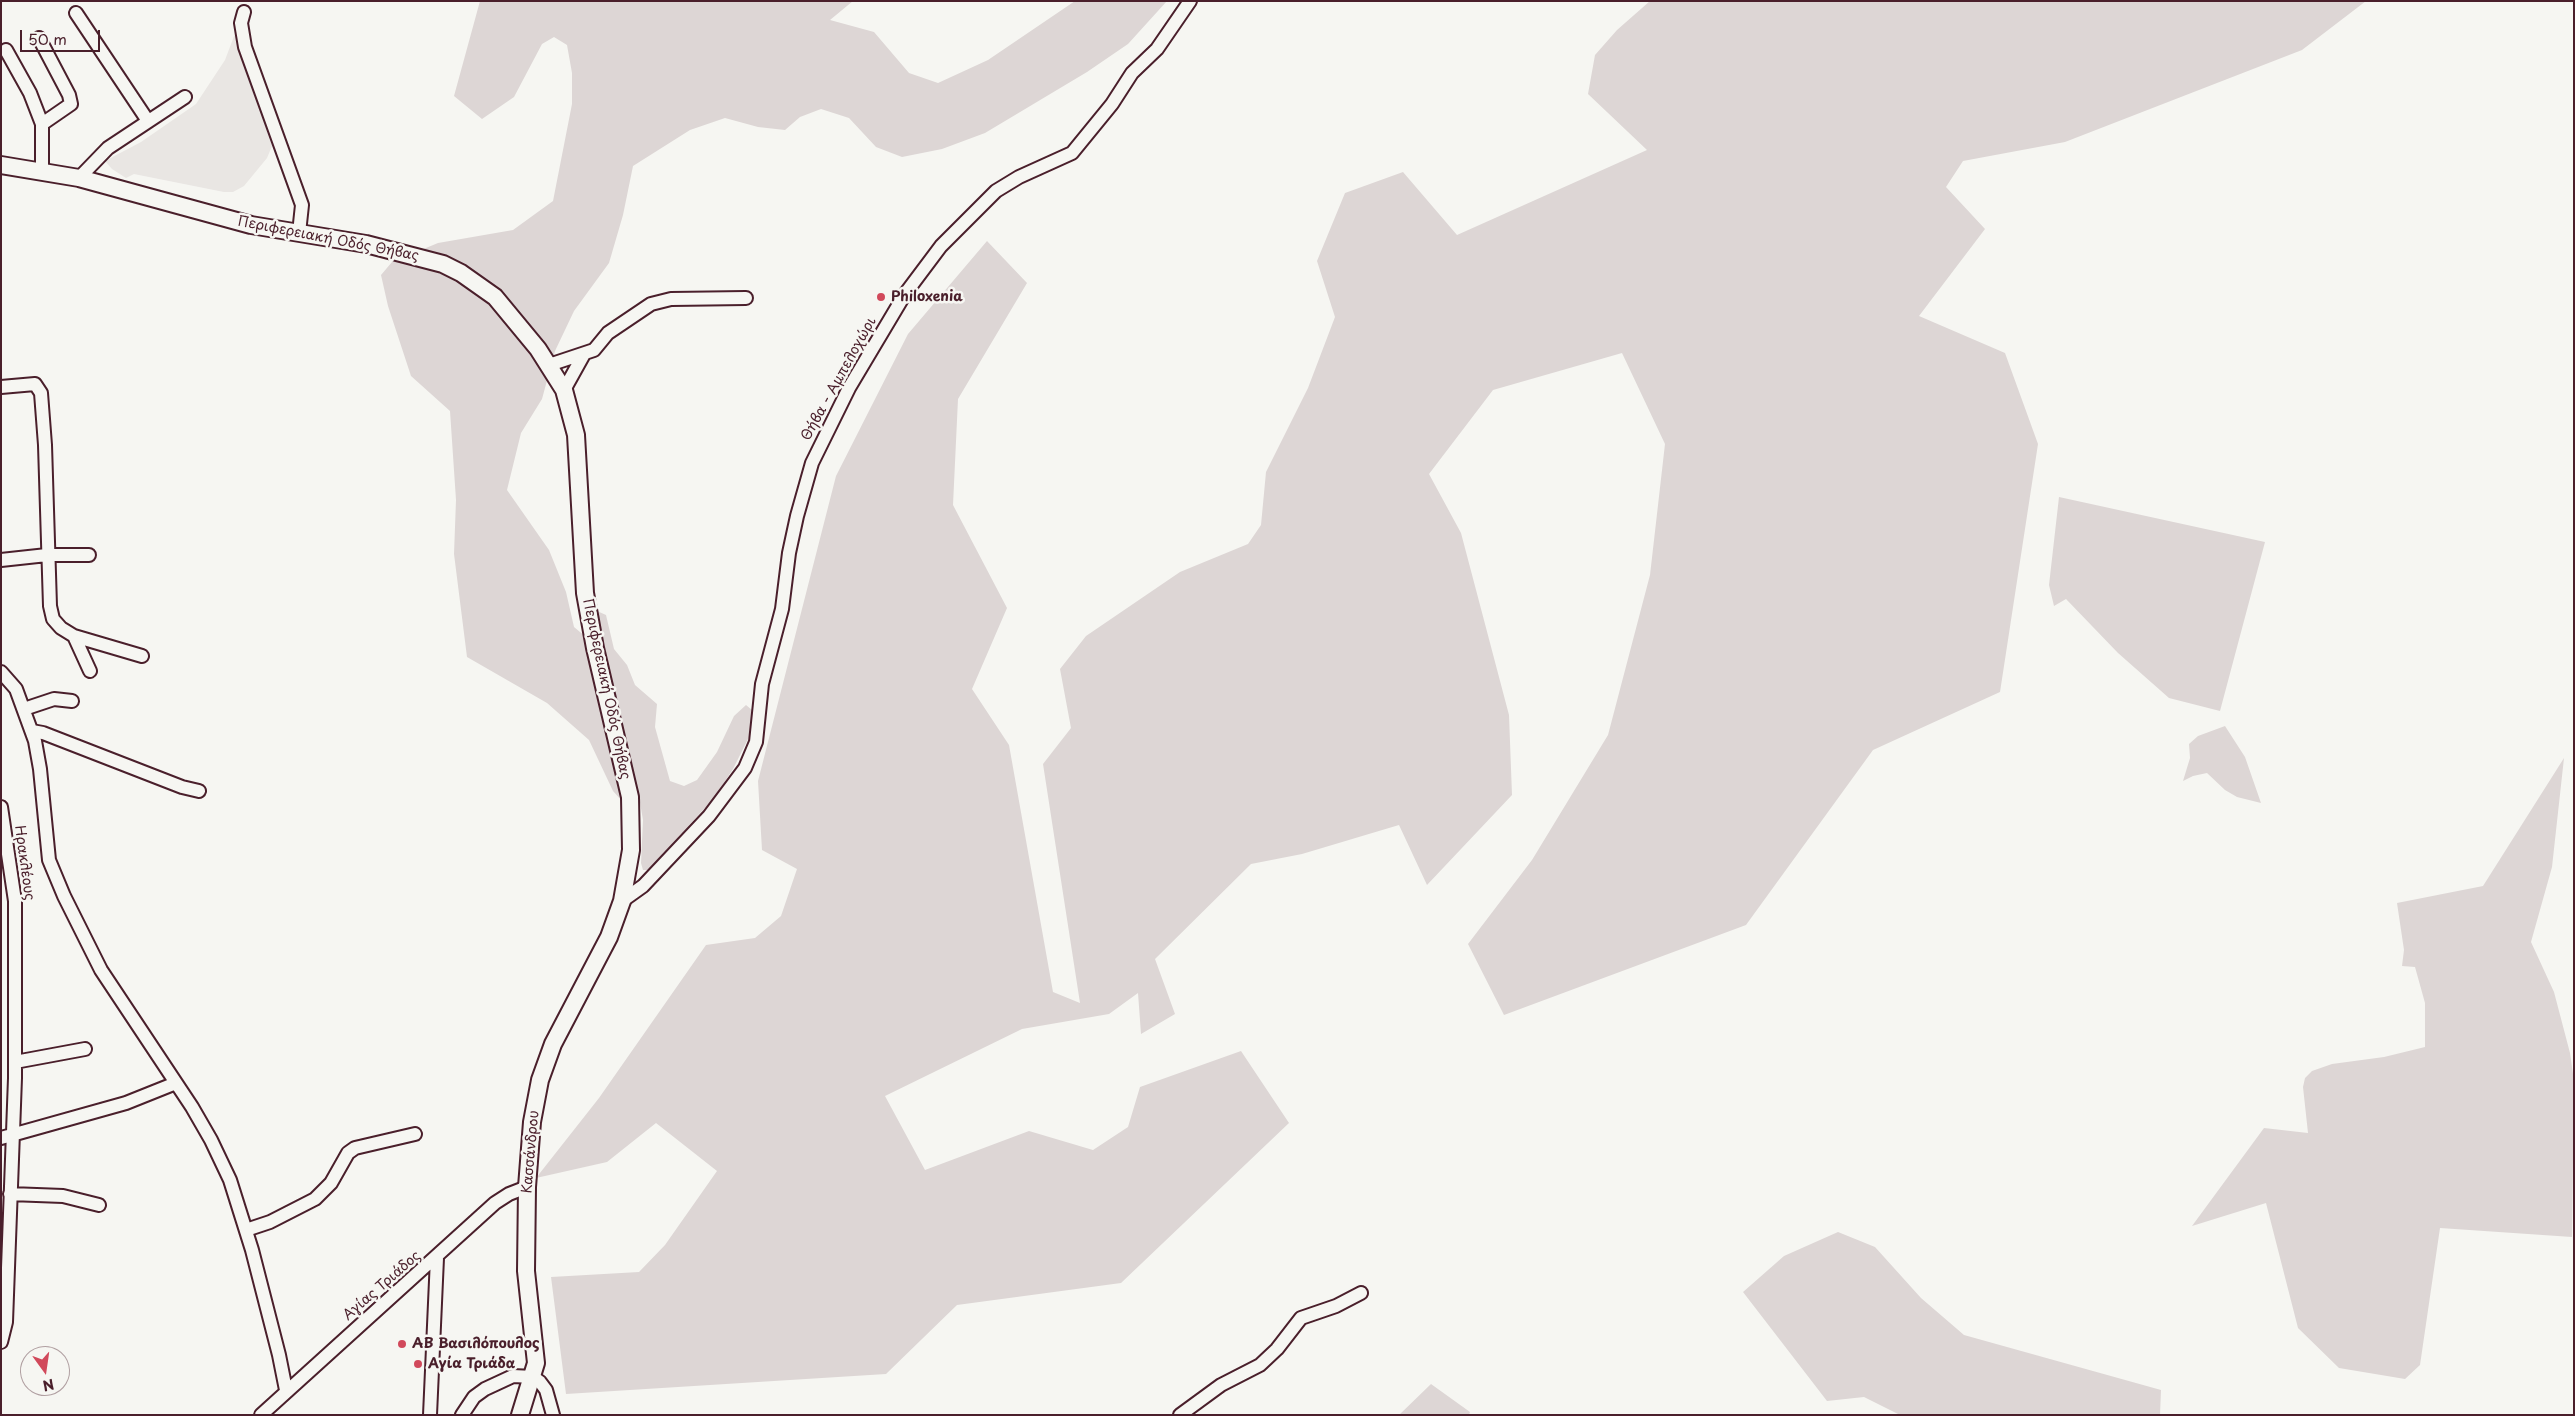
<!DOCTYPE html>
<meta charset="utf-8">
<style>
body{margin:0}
#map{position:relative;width:2575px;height:1416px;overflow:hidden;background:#f6f6f2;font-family:"Playpen Sans",sans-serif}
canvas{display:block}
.frame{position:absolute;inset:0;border:2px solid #4a1f2b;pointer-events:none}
.north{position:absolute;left:20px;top:1346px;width:50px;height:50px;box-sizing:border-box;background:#f6f6f2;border:1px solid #b1a0a2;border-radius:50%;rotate:166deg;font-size:14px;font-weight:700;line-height:20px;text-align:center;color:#4a1f2b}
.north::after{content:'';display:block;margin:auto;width:18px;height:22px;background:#d1495b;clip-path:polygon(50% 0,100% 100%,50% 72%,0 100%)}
.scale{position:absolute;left:20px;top:30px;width:80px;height:22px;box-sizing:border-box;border:2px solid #4a1f2b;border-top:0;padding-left:6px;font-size:15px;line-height:18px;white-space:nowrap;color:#4a1f2b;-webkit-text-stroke:4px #f6f6f2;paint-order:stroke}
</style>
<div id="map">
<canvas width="2575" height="1416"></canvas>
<div class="frame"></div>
<div class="north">N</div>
<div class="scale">50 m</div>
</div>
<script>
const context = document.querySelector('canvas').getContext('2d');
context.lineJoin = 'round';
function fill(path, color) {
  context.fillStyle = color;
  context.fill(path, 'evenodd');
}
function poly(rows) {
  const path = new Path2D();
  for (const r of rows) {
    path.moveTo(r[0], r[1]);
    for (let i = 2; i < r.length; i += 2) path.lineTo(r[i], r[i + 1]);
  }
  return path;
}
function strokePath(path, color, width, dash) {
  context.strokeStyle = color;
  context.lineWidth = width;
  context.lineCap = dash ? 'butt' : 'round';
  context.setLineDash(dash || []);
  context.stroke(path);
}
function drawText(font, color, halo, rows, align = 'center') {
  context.font = font + ' "Playpen Sans",sans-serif';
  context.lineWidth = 5;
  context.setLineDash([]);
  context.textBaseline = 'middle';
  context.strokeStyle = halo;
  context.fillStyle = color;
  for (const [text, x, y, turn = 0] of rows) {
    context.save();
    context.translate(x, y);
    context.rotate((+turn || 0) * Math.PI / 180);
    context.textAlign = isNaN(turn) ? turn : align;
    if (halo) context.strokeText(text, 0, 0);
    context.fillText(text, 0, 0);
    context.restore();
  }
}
const built = poly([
 [236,31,241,51,272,146,267,158,244,186,233,192,224,192,134,174,126,178,112,169,105,161,141,142,196,104,225,60]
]);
const green = poly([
 [480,1,853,1,830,20,874,32,909,73,938,83,988,60,1075,1,1167,1,1128,44,1087,72,985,133,942,149,902,157,876,147,849,118,821,109,800,117,785,130,758,127,725,118,690,130,633,166,623,215,609,263,574,311,555,351,542,399,521,433,507,490,549,550,566,592,574,627,586,637,623,784,622,801,613,791,589,740,547,703,467,657,454,554,456,500,450,411,411,376,388,306,381,275,392,262,438,243,513,230,553,201,572,104,572,73,567,45,554,37,542,44,514,97,482,119,454,96],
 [1650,1,2366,1,2302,50,2065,142,1963,161,1946,187,1985,229,1919,316,2005,353,2038,444,2000,692,1873,750,1746,925,1504,1015,1468,944,1532,860,1608,735,1650,575,1665,444,1622,353,1493,390,1429,474,1461,533,1509,715,1512,795,1427,885,1399,825,1302,854,1251,864,1155,959,1175,1014,1141,1034,1138,993,1109,1014,1022,1029,885,1096,925,1170,1029,1131,1093,1150,1128,1127,1140,1087,1241,1051,1289,1123,1121,1283,957,1305,886,1374,566,1394,551,1277,639,1272,665,1245,717,1171,656,1123,607,1162,536,1178,599,1098,706,945,755,938,781,916,797,869,762,850,758,781,836,476,908,334,987,241,1027,283,958,399,953,505,1007,608,972,689,1009,745,1053,992,1080,1003,1043,764,1071,728,1060,669,1086,636,1180,572,1248,544,1261,525,1266,472,1308,388,1335,317,1317,261,1345,193,1403,172,1457,235,1647,150,1588,94,1595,55,1617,30],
 [2059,497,2265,542,2220,711,2169,698,2118,653,2066,599,2054,606,2049,585],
 [597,611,606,615,614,649,627,665,635,685,657,704,655,727,670,781,684,786,697,780,717,752,734,716,746,705,752,710,751,733,733,769,714,798,648,870,643,870,641,863,643,820,638,791,607,666],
 [2225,726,2245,757,2261,803,2237,797,2225,790,2207,773,2193,776,2183,781,2190,758,2189,744,2198,736],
 [2564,758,2552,867,2531,942,2554,992,2570,1053,2574,1081,2572,1237,2440,1228,2420,1365,2405,1379,2339,1368,2298,1328,2266,1203,2192,1226,2264,1128,2308,1133,2303,1087,2305,1078,2312,1071,2332,1064,2384,1057,2425,1047,2425,1003,2415,967,2402,966,2404,950,2397,903,2483,886],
 [1838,1232,1875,1247,1921,1298,1964,1335,2161,1390,2160,1415,1900,1415,1864,1397,1827,1401,1743,1292,1784,1256],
 [1431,1384,1470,1412,1469,1415,1399,1415]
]);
const minor = poly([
 [244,12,241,23,245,47,302,205,299,233],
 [76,13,148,121],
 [39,38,69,95,71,104,42,124],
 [6,50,30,93,42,124,42,170],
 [79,178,108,148,185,97],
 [549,365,594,350,608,333,651,304,671,299,746,298],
 [1,387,35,384,41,393,45,445,50,606,53,619,61,628,74,636,142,656],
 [564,390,584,354],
 [1,560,47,555,89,555],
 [74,636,90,671],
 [1,672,16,689,35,741,40,769,49,860,64,896,101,970,192,1107,211,1140,230,1180,252,1250,279,1355,286,1390],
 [24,709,54,699,72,701],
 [32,731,43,733,182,787,199,791],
 [1,807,15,901,15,1078,6,1322,1,1342],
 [622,901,643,886,709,816,745,768,756,742,762,684,782,609,789,553,797,516,812,463,849,388,905,294,941,246,996,191,1019,177,1072,153,1112,104,1132,73,1157,49,1190,1],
 [15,1062,85,1049],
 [1,1138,126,1103,176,1083],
 [10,1194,63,1196,99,1205],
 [246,1230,270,1222,315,1199,331,1183,348,1153,355,1148,415,1134],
 [261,1415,495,1203,509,1194,527,1187],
 [430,1415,437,1258],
 [462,1415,474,1397,485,1389,513,1376,533,1377,540,1382,546,1390,553,1415],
 [1180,1415,1221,1385,1260,1365,1277,1349,1301,1318,1336,1306,1361,1293]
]);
const major = poly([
 [1,165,79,178,251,225,366,244,443,264,461,273,495,297,538,349,564,390,576,435,585,593,595,648,630,797,631,850,622,901,609,937,553,1044,540,1080,532,1122,527,1187,526,1271,536,1363,520,1415]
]);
const markers = [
 [881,297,5,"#d1495b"],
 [402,1344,5,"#d1495b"],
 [418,1364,5,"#d1495b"]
];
const streetNames = [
 ["Περιφερειακή Οδός Θήβας",328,239,11],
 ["Θήβα - Αμπελοχώρι",839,379,-61],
 ["Περιφερειακή Οδός Θήβας",606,689,78],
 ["Ηρακλέους",24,863,82],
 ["Κασσάνδρου",531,1152,-85],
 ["Αγίας Τριάδος",382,1286,-41]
];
const poiNames = [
 ["Philoxenia",891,297],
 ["ΑΒ Βασιλόπουλος",412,1344],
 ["Αγία Τριάδα",428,1364]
];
fill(built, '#e9e6e3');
fill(green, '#ddd6d5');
strokePath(minor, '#4a1f2b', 16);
strokePath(major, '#4a1f2b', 20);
strokePath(minor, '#f6f6f2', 12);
strokePath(major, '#f6f6f2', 16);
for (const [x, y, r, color] of markers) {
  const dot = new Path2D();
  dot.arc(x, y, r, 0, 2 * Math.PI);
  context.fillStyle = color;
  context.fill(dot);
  strokePath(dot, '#f6f6f2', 2);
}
drawText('14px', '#4a1f2b', '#f6f6f2', streetNames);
drawText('bold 14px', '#4a1f2b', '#f6f6f2', poiNames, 'left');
</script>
